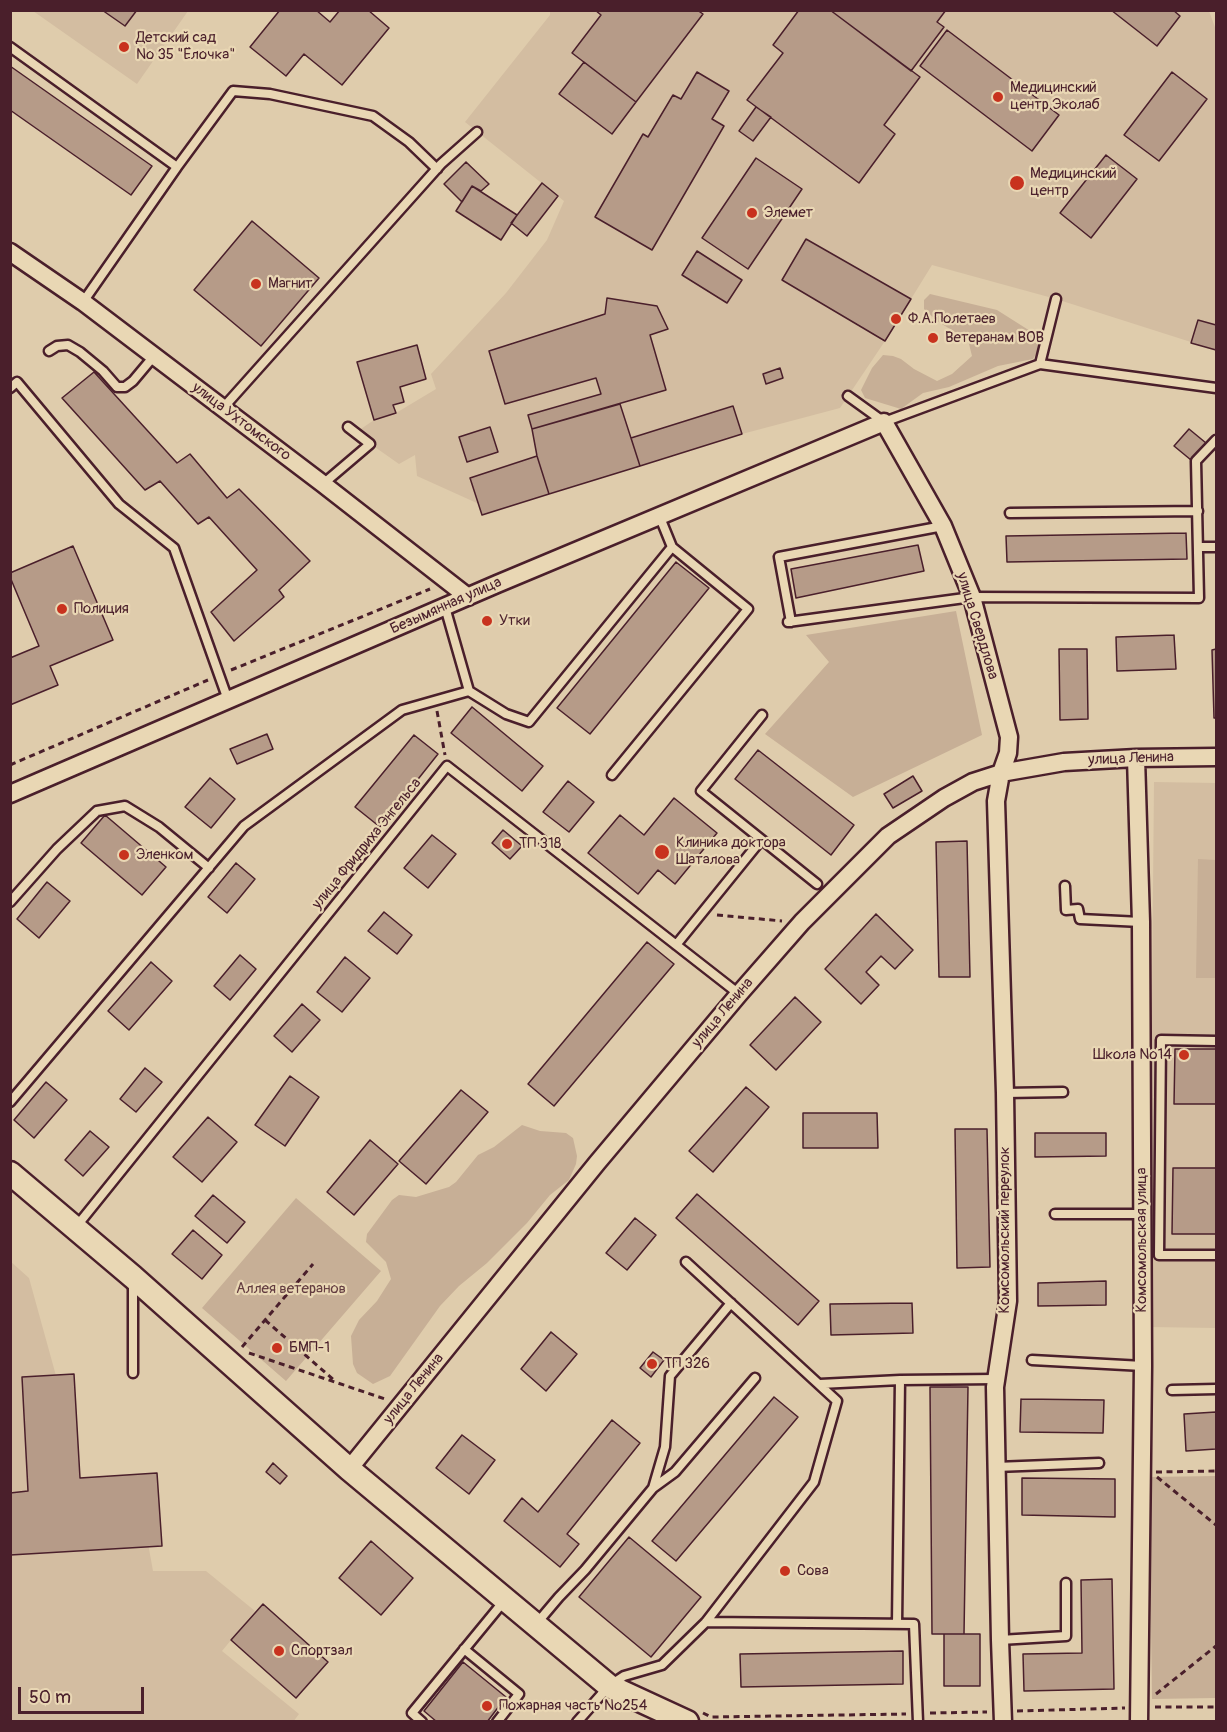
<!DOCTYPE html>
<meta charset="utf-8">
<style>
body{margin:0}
#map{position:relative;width:1227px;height:1732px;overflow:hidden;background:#dfccac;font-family:Pangolin,sans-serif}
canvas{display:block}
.frame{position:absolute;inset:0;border:12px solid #4a1f2b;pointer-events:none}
.scale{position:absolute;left:18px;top:1687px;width:126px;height:27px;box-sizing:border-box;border:3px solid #4a1f2b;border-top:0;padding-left:8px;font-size:18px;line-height:21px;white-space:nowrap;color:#4a1f2b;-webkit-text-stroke:4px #e9d7b4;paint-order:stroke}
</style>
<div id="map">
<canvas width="1227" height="1732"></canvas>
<div class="frame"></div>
<div class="scale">50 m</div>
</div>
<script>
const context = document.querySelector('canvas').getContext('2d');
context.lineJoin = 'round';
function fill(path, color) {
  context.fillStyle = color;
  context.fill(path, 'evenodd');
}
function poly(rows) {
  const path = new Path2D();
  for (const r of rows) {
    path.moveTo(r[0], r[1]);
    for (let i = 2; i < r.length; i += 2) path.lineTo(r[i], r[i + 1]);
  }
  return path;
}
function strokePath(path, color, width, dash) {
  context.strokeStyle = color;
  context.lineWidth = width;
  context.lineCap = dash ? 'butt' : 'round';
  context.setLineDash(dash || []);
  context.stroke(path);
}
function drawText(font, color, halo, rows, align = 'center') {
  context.font = font + ' Pangolin,sans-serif';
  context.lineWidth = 4.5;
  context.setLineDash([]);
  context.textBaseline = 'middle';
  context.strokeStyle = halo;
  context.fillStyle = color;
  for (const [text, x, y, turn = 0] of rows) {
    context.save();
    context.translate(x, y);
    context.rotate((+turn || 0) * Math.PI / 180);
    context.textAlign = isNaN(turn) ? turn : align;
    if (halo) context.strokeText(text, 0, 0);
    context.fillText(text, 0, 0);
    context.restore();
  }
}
const built = poly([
 [33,11,188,11,137,84],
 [550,11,1209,11,1216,30,1216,350,1056,299,932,265,885,341,840,408,742,434,482,515,479,504,417,476,415,455,399,464,355,433,374,420,396,413,436,389,431,374,506,293,547,240,564,201,465,122,550,15],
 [1154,782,1216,783,1216,1328,1149,1327],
 [10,1261,29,1278,58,1383,29,1491,10,1504],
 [146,1532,153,1571,206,1571,255,1611,222,1651,299,1714,293,1722,11,1722,11,1543]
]);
const green = poly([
 [930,294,997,310,1027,329,1043,336,1042,344,1033,359,998,366,949,387,923,393,901,409,865,398,861,390,872,368,883,355,893,356,901,359,914,369,937,381,952,374,972,356,968,340,937,321,924,309,924,300],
 [956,611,982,735,853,797,765,734,829,662,806,635],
 [1198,859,1216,860,1216,978,1196,978],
 [522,1125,540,1131,566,1133,573,1138,577,1156,576,1164,569,1180,550,1195,527,1223,487,1263,459,1286,440,1306,390,1376,373,1384,357,1373,353,1364,351,1336,359,1320,377,1301,391,1279,386,1262,366,1242,367,1234,392,1200,399,1195,416,1197,449,1187,456,1182,478,1155,494,1147],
 [296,1198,381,1271,286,1381,202,1308],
 [1216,1476,1216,1698,1152,1699,1149,1477]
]);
const building = poly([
 [102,10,137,10,125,26,102,10],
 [280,10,316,10,330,22,340,10,368,10,389,28,342,85,304,54,286,76,250,47,280,10],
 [595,10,697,10,703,14,636,102,572,53,601,15,595,10],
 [799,10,830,10,920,77,884,125,895,134,859,183,747,100,783,53,773,45,799,10],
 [830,10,946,10,937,22,944,27,911,71,830,10],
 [1111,10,1173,10,1180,16,1157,46,1111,10],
 [947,30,1059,115,1032,151,920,66,947,30],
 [584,62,636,102,612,134,559,94,584,62],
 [10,66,152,166,131,195,10,110,10,66],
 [697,72,729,91,712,119,724,126,652,250,595,217,643,134,648,137,673,95,681,99,697,72],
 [1172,72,1207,99,1159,161,1124,135,1172,72],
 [756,107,771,117,753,141,739,131,756,107],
 [1106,155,1137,179,1091,238,1060,213,1106,155],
 [756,158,802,189,748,269,702,238,756,158],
 [466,162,489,184,481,191,472,186,462,202,444,184,466,162],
 [542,183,558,196,527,236,511,223,542,183],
 [472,186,517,215,501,240,456,211,472,186],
 [252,221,319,278,261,346,194,290,252,221],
 [806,239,911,299,885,341,782,280,806,239],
 [697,251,742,280,727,303,682,275,697,251],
 [607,298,657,306,668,329,650,335,666,390,532,429,528,415,601,394,596,378,505,404,489,351,605,314,607,298],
 [1198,320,1216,325,1216,350,1191,343,1198,320],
 [417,345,426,379,400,387,404,402,393,405,396,413,374,420,357,362,417,345],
 [780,368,783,378,766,384,763,374,780,368],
 [94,372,177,463,190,454,227,498,239,489,310,561,279,590,284,597,234,641,211,612,257,570,209,517,198,524,160,481,145,490,62,398,94,372],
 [620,404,640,466,549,494,537,456,532,429,620,404],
 [733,406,742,434,640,466,631,438,733,406],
 [490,427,498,452,467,462,459,437,490,427],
 [1189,429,1206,443,1191,460,1174,446,1189,429],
 [537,456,549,494,482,515,470,478,537,456],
 [1186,533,1187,559,1007,562,1006,536,1186,533],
 [918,545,924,571,796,598,791,569,918,545],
 [73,546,113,640,50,666,58,685,10,705,10,658,39,646,10,577,10,573,73,546],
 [676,562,709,588,590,734,557,708,676,562],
 [1174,635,1176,669,1117,671,1116,637,1174,635],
 [1059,649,1087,649,1088,719,1060,720,1059,649],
 [1216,649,1216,718,1214,718,1212,650,1216,649],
 [472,707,543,766,522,791,451,733,472,707],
 [267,734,273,749,237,764,230,749,267,734],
 [414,735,438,754,380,827,355,807,414,735],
 [758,750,854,825,831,855,735,779,758,750],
 [913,776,922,791,893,808,884,794,913,776],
 [210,778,235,799,211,828,185,807,210,778],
 [568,781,594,802,569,832,543,812,568,781],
 [674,798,717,833,675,884,658,870,638,894,588,853,620,815,644,835,674,798],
 [105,815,166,867,142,895,81,843,105,815],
 [503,830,522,846,510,859,492,843,503,830],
 [432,835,456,854,428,888,404,868,432,835],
 [967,841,970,977,939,977,936,842,967,841],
 [236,863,255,879,227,913,208,897,236,863],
 [47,882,70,901,39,938,17,919,47,882],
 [384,912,412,935,397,954,368,931,384,912],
 [876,914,913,950,895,969,881,956,866,972,879,985,861,1004,825,969,876,914],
 [647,942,674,964,554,1106,528,1084,647,942],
 [240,955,256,969,230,1000,214,986,240,955],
 [345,957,370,978,342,1012,317,992,345,957],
 [151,962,172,981,129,1030,108,1011,151,962],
 [795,997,821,1022,776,1070,750,1045,795,997],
 [302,1004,320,1020,292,1052,274,1036,302,1004],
 [1175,1049,1216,1049,1216,1104,1174,1104,1175,1049],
 [145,1068,162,1082,136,1112,120,1099,145,1068],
 [290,1076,319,1097,285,1146,255,1125,290,1076],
 [46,1082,67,1100,34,1138,14,1120,46,1082],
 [746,1087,769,1107,713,1172,689,1151,746,1087],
 [461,1090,488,1112,426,1184,399,1161,461,1090],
 [803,1113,877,1113,878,1148,803,1148,803,1113],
 [208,1117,237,1142,202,1182,173,1157,208,1117],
 [955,1129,987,1129,990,1267,957,1268,955,1129],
 [90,1131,109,1147,83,1176,65,1160,90,1131],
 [1035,1133,1106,1133,1106,1156,1035,1157,1035,1133],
 [370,1140,398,1164,354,1215,327,1192,370,1140],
 [1173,1168,1216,1168,1216,1234,1172,1234,1173,1168],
 [697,1194,819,1301,798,1325,676,1218,697,1194],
 [213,1195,245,1222,227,1243,195,1216,213,1195],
 [635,1218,656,1235,627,1270,606,1253,635,1218],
 [193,1230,222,1255,202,1279,172,1254,193,1230],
 [1106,1281,1106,1305,1038,1306,1038,1283,1106,1281],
 [912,1303,913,1333,831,1335,830,1304,912,1303],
 [551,1332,577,1354,546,1391,521,1369,551,1332],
 [653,1352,664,1360,651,1377,640,1368,653,1352],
 [74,1374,80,1478,157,1473,162,1546,10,1555,10,1493,28,1491,22,1377,74,1374],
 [930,1387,968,1387,964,1634,932,1634,930,1387],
 [774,1397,798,1417,676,1561,652,1541,774,1397],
 [1021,1399,1104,1400,1103,1433,1020,1432,1021,1399],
 [1216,1412,1216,1449,1186,1451,1184,1414,1216,1412],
 [612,1420,640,1443,567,1534,579,1544,560,1567,504,1521,522,1498,538,1512,612,1420],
 [462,1435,495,1460,469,1494,436,1468,462,1435],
 [273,1463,287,1476,280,1484,266,1472,273,1463],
 [1022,1478,1115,1479,1115,1517,1022,1515,1022,1478],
 [629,1537,701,1597,651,1657,579,1597,629,1537],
 [371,1541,413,1578,381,1615,339,1578,371,1541],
 [1112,1579,1114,1689,1024,1691,1023,1654,1082,1653,1081,1580,1112,1579],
 [263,1604,328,1662,296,1698,231,1640,263,1604],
 [944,1634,980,1634,980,1686,944,1686,944,1634],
 [903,1651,903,1684,741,1687,740,1654,903,1651],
 [463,1662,506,1697,487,1722,437,1722,424,1711,463,1662]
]);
const path = poly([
 [231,670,430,589],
 [437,711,445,755],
 [10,765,208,680],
 [717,915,782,921],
 [265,1320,335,1381],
 [242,1347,313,1264],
 [249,1353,385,1399],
 [1156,1472,1216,1471],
 [1157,1477,1216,1525],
 [1156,1694,1216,1646],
 [1155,1707,1216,1707],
 [1017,1711,1125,1708],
 [703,1713,711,1717,906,1714],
 [930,1713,987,1712]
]);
const lane = poly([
 [10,47,177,167],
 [83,302,177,167,233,91,270,94,373,116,409,142,437,169],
 [49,351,57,346,68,345,80,352,103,371,117,387,125,387,133,381,154,356],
 [1040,364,1056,299],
 [10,388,17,382,119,504,174,548,228,700],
 [848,396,884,422,1040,364,1216,388],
 [223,408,441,164,477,132],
 [323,484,370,444,348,427],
 [1010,513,1198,511],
 [1198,547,1216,547],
 [445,607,469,691],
 [788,622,972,597,1199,598,1196,461,1216,440],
 [791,622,779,557,943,526],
 [762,715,701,791,817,884],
 [612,775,748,609,672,547],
 [1065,886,1066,910,1078,909,1080,919,1141,922],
 [10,902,57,849,97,811,125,806,159,827,209,868],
 [676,945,761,840],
 [1216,1041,1161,1040,1159,1255,1216,1255],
 [1005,1093,1063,1092],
 [10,1102,244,826,402,710,469,691,506,714,529,722,672,547,659,515],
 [1055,1214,1142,1214],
 [76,1227,447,766,739,994],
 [1032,1360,1143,1366],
 [133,1373,133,1283],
 [820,1384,900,1380,996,1379],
 [1172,1390,1216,1389],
 [996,1467,1099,1463],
 [653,1488,675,1472,755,1378],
 [706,1622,914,1624,918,1722],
 [537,1623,559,1597,585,1570,653,1488,665,1447,670,1376,731,1303],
 [897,1624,900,1380],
 [1000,1640,1066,1636,1066,1583],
 [464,1649,519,1694,497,1722],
 [422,1722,412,1713,504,1601],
 [577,1722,609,1686,624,1676,662,1665,706,1622,814,1482,837,1401,686,1262]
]);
const street = poly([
 [10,252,83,302,323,484,468,597],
 [1136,758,1141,922,1143,1366,1139,1722],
 [10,794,497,584,884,422,943,526,972,597,1009,737,1008,753,1001,773,996,801,1005,1093,1008,1301,995,1387,1000,1640,1003,1722],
 [349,1469,597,1163,739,994,802,922,888,836,944,798,973,782,1001,773,1064,762,1136,758,1216,757]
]);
const secondary = poly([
 [10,1173,133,1277,349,1469,609,1686,687,1722]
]);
const markers = [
 [124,47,6,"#c8321e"],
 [998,97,6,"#c8321e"],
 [1017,183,8,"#c8321e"],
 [752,213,6,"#c8321e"],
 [256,284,6,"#c8321e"],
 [896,319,6,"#c8321e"],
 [933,338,6,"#c8321e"],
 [62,609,6,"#c8321e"],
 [487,621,6,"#c8321e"],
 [507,844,6,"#c8321e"],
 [662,852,8,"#c8321e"],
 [124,855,6,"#c8321e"],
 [1184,1055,6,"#c8321e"],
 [277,1348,6,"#c8321e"],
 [652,1364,6,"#c8321e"],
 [785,1571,6,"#c8321e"],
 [279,1651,6,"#c8321e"],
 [487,1706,6,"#c8321e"]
];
const poiNames = [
 ["Детский сад",136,38],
 ["№ 35 \"Ёлочка\"",136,55],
 ["Медицинский",1010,88],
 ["центр Эколаб",1010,105],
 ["Медицинский",1030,174],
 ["центр",1030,191],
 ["Элемет",764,213],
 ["Магнит",268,284],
 ["Ф.А.Полетаев",908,319],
 ["Ветеранам ВОВ",945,338],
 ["Полиция",74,609],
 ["Утки",499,621],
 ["Клиника доктора",676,843],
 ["Шаталова",676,860],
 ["ТП 318",519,844],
 ["Эленком",136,855],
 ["Школа №14",1172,1055,"right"],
 ["БМП-1",289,1348],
 ["ТП 326",664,1364],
 ["Сова",797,1571],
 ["Спортзал",291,1651],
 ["Пожарная часть №254",499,1706]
];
const streetNames = [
 ["улица Ухтомского",241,422,37],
 ["Безымянная улица",446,606,-24],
 ["улица Свердлова",977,626,73],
 ["улица Ленина",1131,759,-2],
 ["улица Фридриха Энгельса",367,844,-51],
 ["улица Ленина",723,1013,-50],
 ["Комсомольский переулок",1005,1230,-90],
 ["Комсомольская улица",1142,1240,-90],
 ["улица Ленина",414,1389,-51]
];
const parkNames = [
 ["Аллея ветеранов",291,1289]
];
fill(built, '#d3bda1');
fill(green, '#c7af96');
fill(building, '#b69b88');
strokePath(building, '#4a1f2b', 1.5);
strokePath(lane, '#4a1f2b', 13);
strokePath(street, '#4a1f2b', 21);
strokePath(secondary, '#4a1f2b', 27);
strokePath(path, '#4a1f2b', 3, [6, 4.5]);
strokePath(lane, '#e9d7b4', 8);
strokePath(street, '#e9d7b4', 16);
strokePath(secondary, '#e9d7b4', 22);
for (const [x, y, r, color] of markers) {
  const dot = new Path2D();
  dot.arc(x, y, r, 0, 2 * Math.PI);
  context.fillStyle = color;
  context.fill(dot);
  strokePath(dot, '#e9d7b4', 2);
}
drawText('15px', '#4a1f2b', '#e9d7b4', poiNames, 'left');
drawText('15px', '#4a1f2b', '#e9d7b4', streetNames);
drawText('15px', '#633c40', '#e9d7b4', parkNames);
</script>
